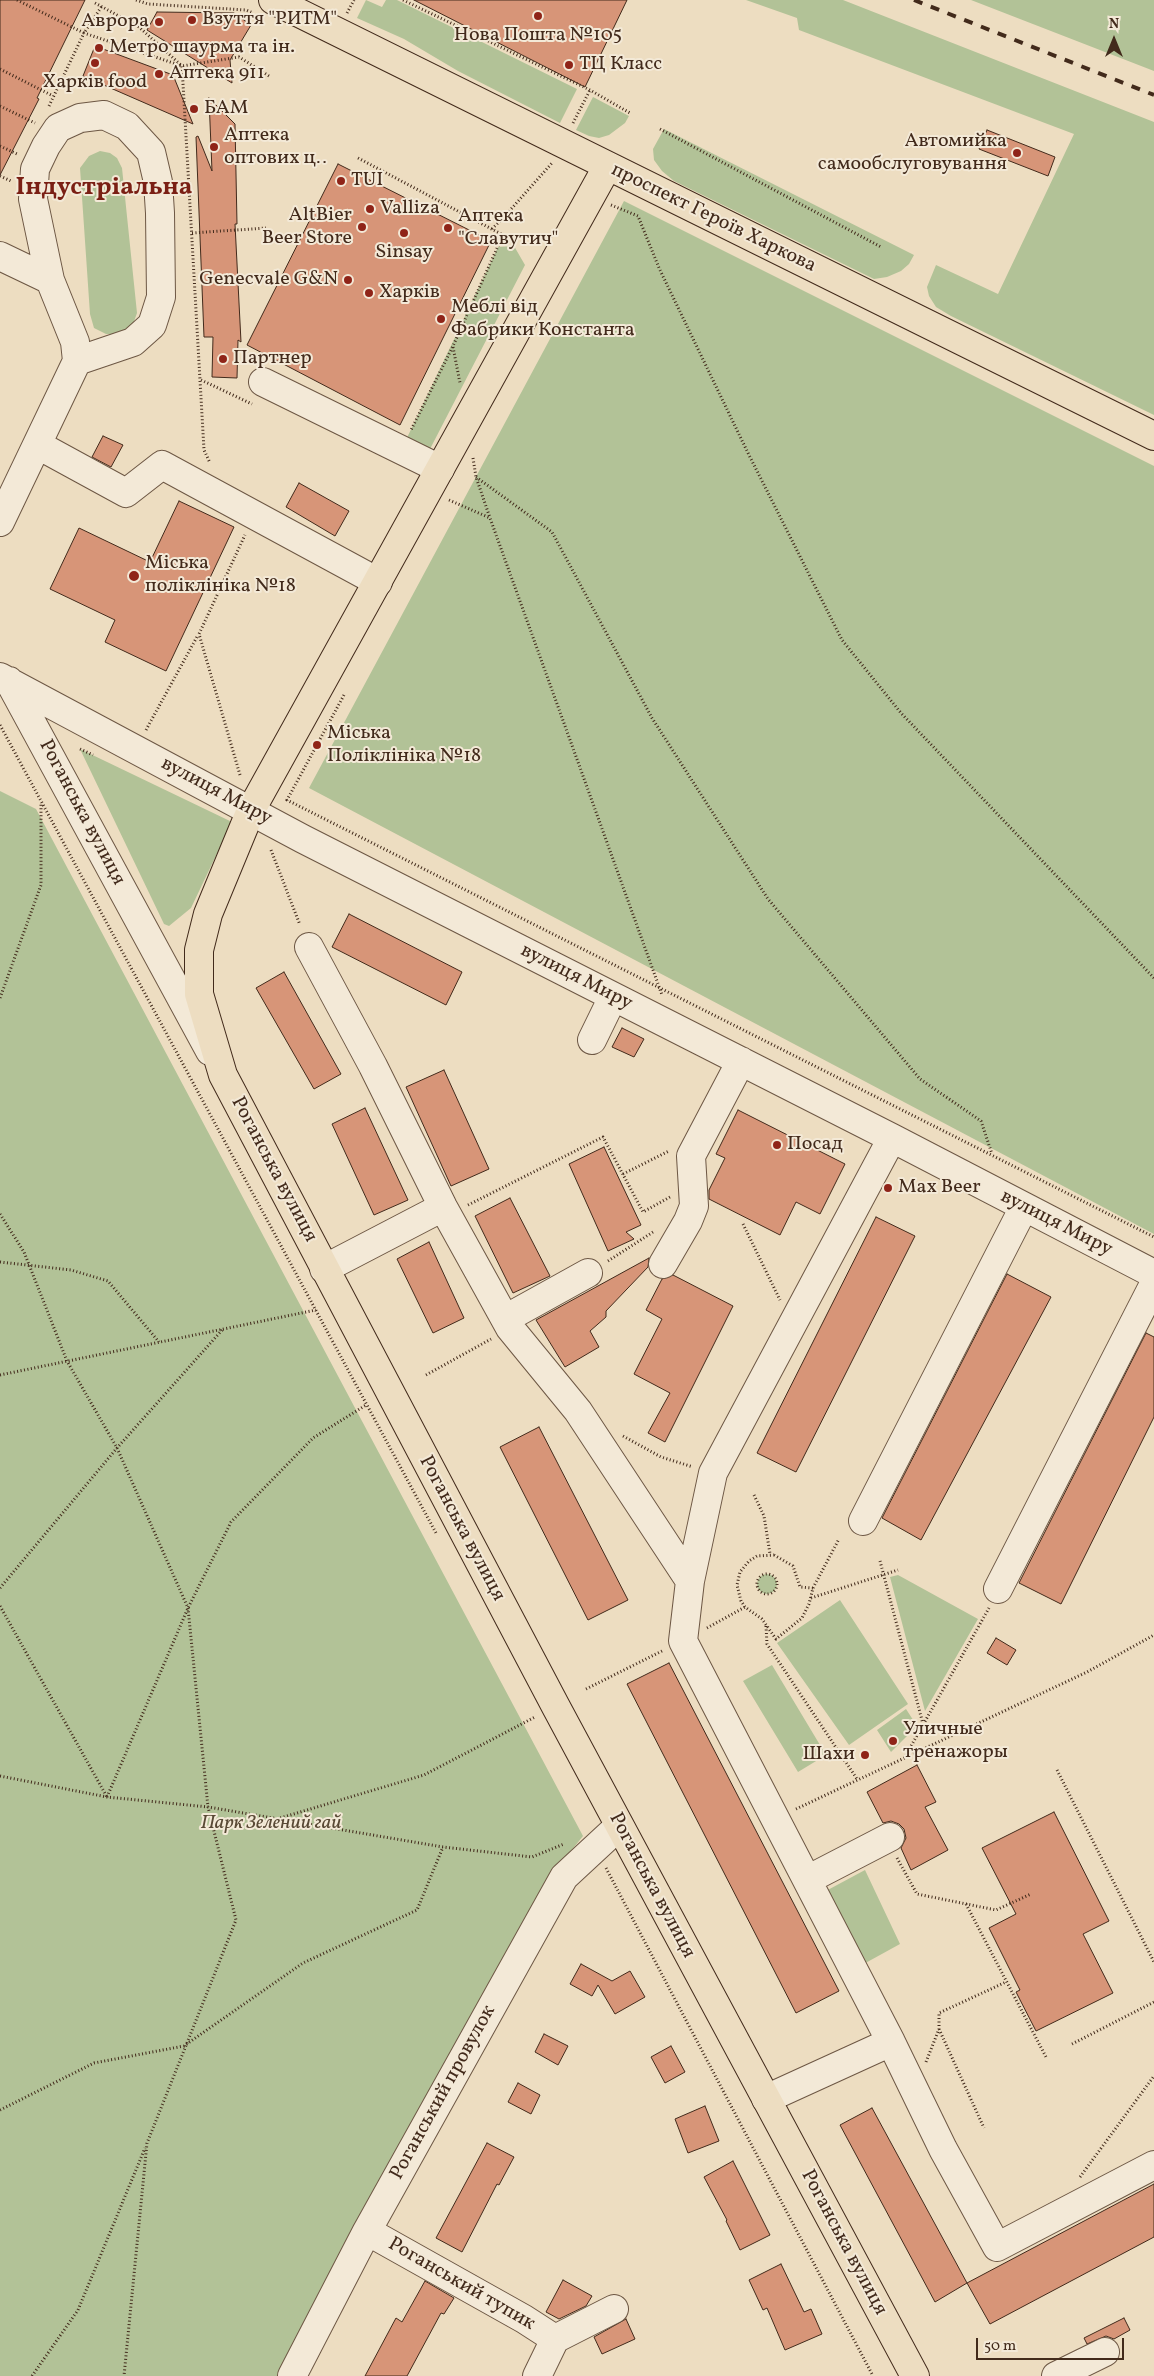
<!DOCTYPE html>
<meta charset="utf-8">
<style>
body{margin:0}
#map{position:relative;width:1154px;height:2376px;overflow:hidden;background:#edddc1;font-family:Vollkorn,serif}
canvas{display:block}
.north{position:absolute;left:1089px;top:15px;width:50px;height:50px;-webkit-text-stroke:4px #f3e9d7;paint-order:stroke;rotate:0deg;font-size:14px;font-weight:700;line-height:20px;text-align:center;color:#422a1b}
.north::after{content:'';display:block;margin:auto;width:18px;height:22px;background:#422a1b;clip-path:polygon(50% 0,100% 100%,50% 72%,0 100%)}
.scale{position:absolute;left:976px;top:2338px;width:148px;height:22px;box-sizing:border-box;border:2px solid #422a1b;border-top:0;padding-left:6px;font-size:15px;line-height:18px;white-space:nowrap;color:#422a1b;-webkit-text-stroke:4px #f3e9d7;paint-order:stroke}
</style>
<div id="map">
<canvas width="1154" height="2376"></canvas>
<div class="north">N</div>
<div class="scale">50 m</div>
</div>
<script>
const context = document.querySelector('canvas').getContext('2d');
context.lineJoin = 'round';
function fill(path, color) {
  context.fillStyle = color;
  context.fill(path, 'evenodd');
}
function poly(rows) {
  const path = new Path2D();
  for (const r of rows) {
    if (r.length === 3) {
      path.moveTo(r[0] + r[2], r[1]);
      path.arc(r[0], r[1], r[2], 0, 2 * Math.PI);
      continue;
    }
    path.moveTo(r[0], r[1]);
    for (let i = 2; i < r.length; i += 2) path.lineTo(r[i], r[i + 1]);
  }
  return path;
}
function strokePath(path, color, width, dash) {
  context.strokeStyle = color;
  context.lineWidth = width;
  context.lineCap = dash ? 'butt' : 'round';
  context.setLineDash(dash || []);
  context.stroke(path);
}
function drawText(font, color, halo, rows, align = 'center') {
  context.font = font + ' Vollkorn,serif';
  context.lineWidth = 4;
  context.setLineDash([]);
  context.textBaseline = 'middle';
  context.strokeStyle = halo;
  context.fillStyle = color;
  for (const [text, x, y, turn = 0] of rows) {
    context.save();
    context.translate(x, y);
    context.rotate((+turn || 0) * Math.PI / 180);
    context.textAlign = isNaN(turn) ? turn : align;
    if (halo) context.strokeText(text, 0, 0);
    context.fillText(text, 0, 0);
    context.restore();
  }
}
const green = poly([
 [366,0,382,7,386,0,397,0,577,89,560,123,458,71,404,39,357,18],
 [746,0,843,0,1154,122,1154,415,951,316,936,307,929,296,927,287,936,265,998,294,1074,134,799,30,797,18],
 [971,0,1154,0,1154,71],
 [593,97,629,116,625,123,609,135,599,138,589,136,576,130],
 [664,129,914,255,909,264,901,271,887,277,874,279,674,181,662,171,654,160,653,149],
 [100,151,110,153,117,158,122,168,137,313,132,327,122,334,106,334,94,328,90,314,80,168,89,156],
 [624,201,1154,466,1154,1234,309,788],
 [514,246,525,265,430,449,405,442,498,247],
 [80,749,232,822,191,908,169,926,164,924],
 [0,791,36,809,583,1836,542,1887,292,2376,0,2376],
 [767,1584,10],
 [898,1575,978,1619,925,1711,890,1577],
 [840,1600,908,1704,849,1745,777,1643],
 [772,1665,826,1755,798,1772,743,1681],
 [906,1709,917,1726,891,1752,877,1730],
 [865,1870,900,1944,860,1966,824,1892]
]);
const building = poly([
 [0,0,85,0,37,98,39,99,0,175,0,0],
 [414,0,627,0,585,87,414,0],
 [157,12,234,13,251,25,230,60,232,83,147,30,157,12],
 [95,46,173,75,193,124,83,76,95,46],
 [209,98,235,124,237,224,235,224,241,342,238,340,237,378,212,377,213,337,204,337,196,137,198,136,212,171,209,98],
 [987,130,1055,157,1048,176,979,149,987,130],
 [338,164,491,241,400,425,247,345,338,164],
 [103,436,123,445,111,467,92,457,103,436],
 [299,483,349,511,335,536,286,507,299,483],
 [179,501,234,527,166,671,105,642,115,620,50,589,79,528,150,562,179,501],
 [349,914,462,972,446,1005,332,947,349,914],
 [284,972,341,1074,314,1089,256,988,284,972],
 [622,1028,644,1039,634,1057,612,1047,622,1028],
 [444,1070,489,1169,451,1186,406,1087,444,1070],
 [365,1108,408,1200,374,1215,332,1124,365,1108],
 [738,1110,845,1164,820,1214,796,1202,780,1235,709,1199,709,1190,725,1158,716,1154,738,1110],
 [604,1147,641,1225,626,1232,634,1239,608,1251,569,1164,604,1147],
 [510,1198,550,1276,513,1293,475,1216,510,1198],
 [876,1217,915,1236,796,1472,757,1453,876,1217],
 [429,1242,464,1318,433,1333,397,1259,429,1242],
 [649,1258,648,1267,606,1311,606,1317,590,1331,599,1347,565,1367,536,1320,649,1258],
 [1007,1274,1051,1297,921,1540,882,1518,1007,1274],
 [673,1275,733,1306,665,1442,648,1433,670,1393,634,1374,662,1319,646,1310,662,1279,673,1275],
 [1146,1333,1154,1337,1154,1417,1061,1604,1019,1583,1146,1333],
 [539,1427,628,1600,588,1620,500,1447,539,1427],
 [996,1638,1016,1650,1007,1665,987,1653,996,1638],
 [669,1663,839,1991,796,2013,627,1684,669,1663],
 [917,1765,936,1802,925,1807,948,1850,911,1870,901,1848,906,1838,904,1829,899,1824,891,1821,883,1823,867,1792,917,1765],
 [1054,1812,1109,1921,1083,1934,1113,1993,1036,2031,1016,1992,1020,1990,989,1928,1016,1914,982,1848,1054,1812],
 [581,1964,612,1981,630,1971,645,1997,615,2014,598,1985,592,1996,570,1984,581,1964],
 [544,2034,568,2046,558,2065,535,2052,544,2034],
 [671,2046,685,2072,665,2083,651,2057,671,2046],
 [518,2083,540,2095,531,2114,508,2102,518,2083],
 [705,2106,719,2141,688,2153,675,2119,705,2106],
 [872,2108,967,2283,935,2302,840,2125,872,2108],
 [487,2143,514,2157,499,2185,497,2184,462,2252,436,2238,487,2143],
 [733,2161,770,2235,740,2250,726,2221,727,2220,704,2177,733,2161],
 [1154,2184,1154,2237,990,2324,967,2283,1154,2184],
 [781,2264,804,2312,811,2309,822,2334,785,2350,767,2308,763,2310,749,2280,781,2264],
 [563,2280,592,2296,586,2306,559,2319,546,2312,563,2280],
 [425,2281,454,2298,444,2314,441,2313,407,2376,365,2376,396,2318,402,2322,425,2281],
 [1124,2318,1130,2330,1114,2339,1106,2336,1087,2344,1084,2338,1124,2318],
 [626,2319,635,2339,602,2354,594,2337,626,2319]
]);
const path = poly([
 [17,0,84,33,102,6],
 [136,0,148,4,246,10,253,13],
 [403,0,590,90,630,113],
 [95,3,139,27,182,66,204,450,210,463],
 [347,13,354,0],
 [0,69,53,96],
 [0,106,35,123],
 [49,106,84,33,182,66,239,57,269,76],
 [573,123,590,90],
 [660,129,881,247],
 [0,146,17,154],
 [358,158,503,235,453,346,411,430],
 [0,176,11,181],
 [611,205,638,216,659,268,748,453,842,640,901,713,1154,978],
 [492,229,504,217,552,163],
 [192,233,266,228],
 [453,347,460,383],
 [201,380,252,404],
 [473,458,476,477,490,518],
 [476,477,552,532,652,718,768,899,920,1079,981,1121,992,1154],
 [449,500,490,518,662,995],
 [344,695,287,800,1154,1237],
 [0,725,436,1533],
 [146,730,198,635],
 [80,749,93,755],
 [240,775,199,634,245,535],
 [271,850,300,925],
 [0,998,41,885,41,804],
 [623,1174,669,1151],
 [468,1205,603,1137,643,1212,670,1197],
 [0,1214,24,1252,67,1361,117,1448,188,1608,208,1807,236,1920,147,2143,124,2376],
 [743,1224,780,1300],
 [608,1261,653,1232],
 [0,1262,71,1270,108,1281,159,1342],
 [0,1375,316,1310],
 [426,1375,491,1339],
 [623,1436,661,1457,693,1467],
 [754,1495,764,1516,770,1554],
 [774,1555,793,1566,800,1587,813,1588,809,1604,802,1618,776,1639,762,1619,745,1607,741,1601,737,1585,740,1572,749,1561,757,1556,774,1555],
 [880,1561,923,1724],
 [767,1584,10],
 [0,1588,117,1448,223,1329],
 [813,1588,839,1539],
 [811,1598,898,1570],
 [0,1606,107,1797],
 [766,1626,767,1644,857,1779],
 [707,1628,745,1607],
 [586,1689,664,1650],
 [906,1755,989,1608],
 [1057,1770,1154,1962],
 [0,1776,107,1797,208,1807,443,1847,532,1857,564,1844],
 [107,1797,188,1608,231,1522,313,1438,366,1405],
 [796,1809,1087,1672,1154,1635],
 [277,1819,424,1775,535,1717],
 [897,1858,917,1894,996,1910,1031,1894],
 [606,1868,873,2376],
 [966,1904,1046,2057],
 [939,2029,984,2128],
 [1072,2044,1154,2002],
 [926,2062,939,2029,939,2013,1006,1982],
 [0,2110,94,2063,184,2046,303,1963,417,1910,443,1847],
 [1080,2177,1154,2076],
 [32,2376,78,2310,145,2148]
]);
const minor = poly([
 [0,256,50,280],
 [263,382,440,469],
 [38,445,126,493,162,465,378,582],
 [0,522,77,361,75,342,50,280,33,199,35,169,46,146,58,128,80,118,104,115,127,126,151,152,158,182,160,213,161,297,152,325,133,342,77,361],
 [0,677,303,839,892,1138,1154,1274],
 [9,681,210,1051],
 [309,947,373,1066,443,1207,510,1328,578,1411,690,1581,683,1641,891,2042],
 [592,1040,613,997],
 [663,1264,688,1221,694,1206,691,1156,741,1061],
 [324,1269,443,1207],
 [505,1319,588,1273],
 [863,1521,1024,1207],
 [690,1581,713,1473,892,1138],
 [998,1589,1154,1284],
 [807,1880,890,1837],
 [766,2099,891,2042,943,2149,997,2247,1154,2165],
 [367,2231,524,2319,555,2339],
 [292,2376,367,2231,564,1877,619,1826],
 [537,2376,555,2339,614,2309],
 [1056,2376,1105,2352]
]);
const major = poly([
 [273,0,1154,436],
 [607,167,251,810,208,914,199,950,199,994,223,1075,555,1705,915,2376]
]);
const rail = poly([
 [914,0,1154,95]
]);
const markers = [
 [538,16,5,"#8f2418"],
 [192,20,5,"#8f2418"],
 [159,22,5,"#8f2418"],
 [99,48,5,"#8f2418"],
 [95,63,5,"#8f2418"],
 [569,65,5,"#8f2418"],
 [159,74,5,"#8f2418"],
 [194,109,5,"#8f2418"],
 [214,147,5,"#8f2418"],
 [1017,153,5,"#8f2418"],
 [341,181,5,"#8f2418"],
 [370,209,5,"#8f2418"],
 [362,227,5,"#8f2418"],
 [448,228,5,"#8f2418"],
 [404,233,5,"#8f2418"],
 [348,280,5,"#8f2418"],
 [369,293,5,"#8f2418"],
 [441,319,5,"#8f2418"],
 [223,359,5,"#8f2418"],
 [134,576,6,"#8f2418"],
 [317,745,5,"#8f2418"],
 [777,1145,5,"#8f2418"],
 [888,1188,5,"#8f2418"],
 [893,1741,5,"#8f2418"],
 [865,1755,5,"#8f2418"]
];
const poiNames = [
 ["Взуття \"РИТМ\"",202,20],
 ["Аврора",149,22,"right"],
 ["Нова Пошта №105",538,36,"center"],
 ["Метро шаурма та ін.",109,48],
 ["ТЦ Класс",579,65],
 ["Аптека 911",169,74],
 ["Харкiв food",95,83,"center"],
 ["БАМ",204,109],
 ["Аптека",224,136],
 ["оптових ц‥",224,159],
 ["Автомийка",1007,142,"right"],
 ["самообслуговування",1007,165,"right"],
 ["TUI",351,181],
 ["Valliza",380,209],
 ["AltBier",352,216,"right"],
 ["Beer Store",352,239,"right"],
 ["Аптека",458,217],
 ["\"Славутич\"",458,240],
 ["Sinsay",404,253,"center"],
 ["Genecvale G&N",338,280,"right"],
 ["Харків",379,293],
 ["Меблі від",451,308],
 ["Фабрики Константа",451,331],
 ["Партнер",233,359],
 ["Міська",145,564],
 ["поліклініка №18",145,587],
 ["Міська",327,734],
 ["Поліклініка №18",327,757],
 ["Посад",787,1145],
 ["Max Beer",898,1188],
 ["Уличные",903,1730],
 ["тренажоры",903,1753],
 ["Шахи",855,1755,"right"]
];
const streetNames = [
 ["проспект Героїв Харкова",713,219,26],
 ["вулиця Миру",216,792,28],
 ["Роганська вулиця",81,813,62],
 ["вулиця Миру",576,978,27],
 ["Роганська вулиця",273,1170,62],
 ["вулиця Миру",1056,1224,27],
 ["Роганська вулиця",461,1529,62],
 ["Роганська вулиця",651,1886,62],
 ["Роганський провулок",444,2093,-61],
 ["Роганська вулиця",843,2243,62],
 ["Роганський тупик",461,2285,30]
];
const parkNames = [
 ["Парк Зелений гай",271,1824]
];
const districtNames = [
 ["Індустріальна",104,189]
];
fill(green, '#b2c297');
fill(building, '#d79578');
strokePath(building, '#422a1b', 1);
strokePath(minor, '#6d5744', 30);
strokePath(major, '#422a1b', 30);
strokePath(path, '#422a1b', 3, [1, 2.5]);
strokePath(minor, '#f3e9d7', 28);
strokePath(major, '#edddc1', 28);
strokePath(rail, '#422a1b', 4, [9, 9]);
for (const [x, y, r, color] of markers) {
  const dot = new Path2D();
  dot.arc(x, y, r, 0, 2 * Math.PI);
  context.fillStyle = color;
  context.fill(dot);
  strokePath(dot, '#f3e9d7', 2);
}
drawText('20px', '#422a1b', '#f3e9d7', poiNames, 'left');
drawText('20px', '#422a1b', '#f3e9d7', streetNames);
drawText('italic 20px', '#584834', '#f3e9d7', parkNames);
drawText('bold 25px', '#7a1f14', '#f3e9d7', districtNames);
</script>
